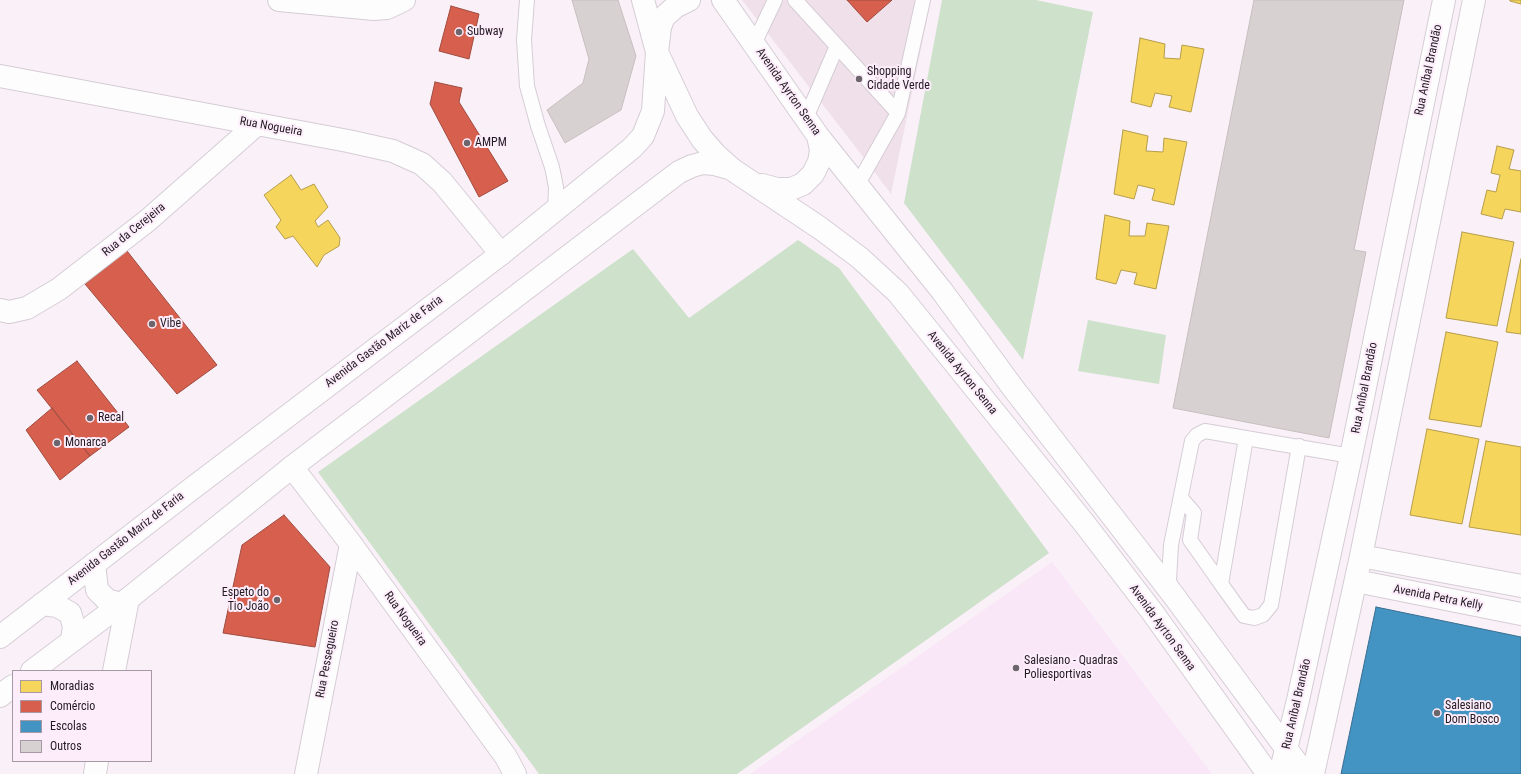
<!DOCTYPE html>
<meta charset="utf-8">
<style>
body{margin:0}
#map{position:relative;width:1521px;height:774px;overflow:hidden;background:#faf0f8;font-family:"Roboto Condensed",sans-serif}
canvas{display:block}
.legend{position:absolute;left:12px;top:670px;width:140px;height:92px;box-sizing:border-box;background:#fdedfb;border:1px solid #a599a4;margin:0;padding:5px 7px;list-style:none;font-size:12px;color:#211a21}
.legend li{display:flex;align-items:center;gap:8px;height:20px}
.legend b{width:20px;border:1px solid #a599a4}
</style>
<div id="map">
<canvas width="1521" height="774"></canvas>
<ul class="legend">
<li><b style="height:11px;background:#f6d55c"></b>Moradias</li>
<li><b style="height:11px;background:#d6604d"></b>Comércio</li>
<li><b style="height:11px;background:#4393c3"></b>Escolas</li>
<li><b style="height:11px;background:#d8d1d1"></b>Outros</li>
</ul>
</div>
<script>
const context = document.querySelector('canvas').getContext('2d');
context.lineJoin = 'round';
function fill(path, color) {
  context.fillStyle = color;
  context.fill(path, 'evenodd');
}
function poly(rows) {
  const path = new Path2D();
  for (const r of rows) {
    path.moveTo(r[0], r[1]);
    for (let i = 2; i < r.length; i += 2) path.lineTo(r[i], r[i + 1]);
  }
  return path;
}
function strokePath(path, color, width, dash) {
  context.strokeStyle = color;
  context.lineWidth = width;
  context.lineCap = dash ? 'butt' : 'round';
  context.setLineDash(dash || []);
  context.stroke(path);
}
function drawText(font, color, halo, rows, align = 'center') {
  context.font = font + ' "Roboto Condensed",sans-serif';
  context.lineWidth = 4;
  context.setLineDash([]);
  context.textBaseline = 'middle';
  context.strokeStyle = halo;
  context.fillStyle = color;
  for (const [text, x, y, turn = 0] of rows) {
    context.save();
    context.translate(x, y);
    context.rotate((+turn || 0) * Math.PI / 180);
    context.textAlign = isNaN(turn) ? turn : align;
    if (halo) context.strokeText(text, 0, 0);
    context.fillText(text, 0, 0);
    context.restore();
  }
}
const commercial = poly([
 [742,0,931,0,891,194,864,158]
]);
const built = poly([
 [1052,562,1212,774,750,774]
]);
const green = poly([
 [942,0,1036,0,1093,12,1023,360,904,203],
 [798,240,839,268,1049,553,737,774,539,774,318,472,633,249,689,318],
 [1088,320,1166,335,1159,384,1078,371]
]);
const homes = poly([
 [1510,0,1521,0,1521,4,1510,1,1510,0],
 [1140,38,1165,44,1164,58,1180,59,1182,45,1204,49,1191,112,1169,107,1172,96,1155,93,1151,107,1131,102,1140,38],
 [1123,130,1148,136,1146,151,1163,152,1164,138,1187,142,1174,205,1152,200,1155,189,1138,185,1134,199,1114,194,1123,130],
 [1497,146,1514,150,1509,169,1521,171,1521,212,1505,209,1502,219,1481,214,1487,190,1496,192,1500,175,1491,173,1497,146],
 [291,175,301,190,314,184,328,207,315,221,318,227,328,220,340,238,339,246,324,255,317,267,293,236,285,239,276,227,281,220,264,195,291,175],
 [1105,215,1130,221,1129,236,1145,236,1147,223,1169,226,1156,289,1134,284,1137,273,1121,270,1116,284,1096,279,1105,215],
 [1462,232,1514,242,1497,326,1446,318,1462,232],
 [1521,259,1521,334,1506,332,1521,259],
 [1446,332,1498,342,1481,427,1429,419,1446,332],
 [1427,429,1479,439,1462,524,1410,515,1427,429],
 [1486,441,1521,447,1521,535,1469,527,1486,441]
]);
const shops = poly([
 [847,0,892,0,867,22,847,0],
 [451,6,479,14,469,59,439,51,451,6],
 [435,82,462,88,459,102,508,181,479,197,430,104,435,82],
 [127,251,217,365,177,394,85,284,127,251],
 [77,361,129,427,90,456,37,390,77,361],
 [52,408,90,456,60,480,26,430,52,408],
 [284,515,330,567,315,647,223,633,242,545,284,515]
]);
const schools = poly([
 [1376,607,1521,637,1521,774,1341,774,1376,607]
]);
const building = poly([
 [572,0,618,0,636,56,621,110,565,143,547,110,583,83,589,59,572,0],
 [1254,0,1404,0,1354,250,1366,252,1329,438,1173,408,1254,0]
]);
const service = poly([
 [527,0,524,40,527,86,538,126,552,167,556,187,555,210],
 [795,0,898,113],
 [754,44,775,0],
 [806,118,837,46],
 [858,184,898,113,923,0],
 [1246,438,1221,584,1244,616,1254,618,1263,615,1271,605,1299,446],
 [1181,498,1194,513,1190,540,1221,584],
 [1172,590,1169,580,1171,545,1192,441,1197,435,1205,431,1351,456]
]);
const minor = poly([
 [279,0,374,9,387,8,404,0],
 [0,76,348,141,393,151,422,164,442,182,501,254],
 [0,310,9,312,27,308,59,289,147,221,256,125],
 [292,467,351,544,506,757,515,774],
 [114,671,128,599],
 [95,774,97,761],
 [306,774,351,544]
]);
const tertiary = poly([
 [1361,556,1521,586],
 [1356,581,1521,614],
 [1280,774,1298,700,1351,456,1444,0],
 [1313,774,1361,556,1474,0]
]);
const primary = poly([
 [643,0,657,52,687,116,702,139,716,155,733,170,820,228,860,258,898,293,1084,523,1153,613,1268,774],
 [723,0,818,136,942,291,1013,388,1174,596,1305,774],
 [762,185,777,189,791,189,803,184,813,174,819,162,821,150,818,136],
 [94,564,97,590,107,600,121,604],
 [42,604,57,606,70,613,74,626,72,640],
 [0,637,190,490,501,254,632,148,643,136,653,111,657,52,660,27,664,17,675,7,689,0],
 [32,671,128,599,292,467,679,172,692,166,703,163,714,164,732,169],
 [0,696,13,686]
]);
const markers = [
 [459,32,4,"#6d656c"],
 [859,79,4,"#6d656c"],
 [467,143,4,"#6d656c"],
 [152,324,4,"#6d656c"],
 [90,418,4,"#6d656c"],
 [57,443,4,"#6d656c"],
 [277,600,4,"#6d656c"],
 [1016,668,4,"#6d656c"],
 [1437,713,4,"#6d656c"]
];
const poiNames = [
 ["Subway",467,32],
 ["Shopping",867,72],
 ["Cidade Verde",867,86],
 ["AMPM",475,143],
 ["Vibe",160,324],
 ["Recal",98,418],
 ["Monarca",65,443],
 ["Espeto do",269,593,"right"],
 ["Tio João",269,607,"right"],
 ["Salesiano - Quadras",1024,661],
 ["Poliesportivas",1024,675],
 ["Salesiano",1445,706],
 ["Dom Bosco",1445,720]
];
const streetNames = [
 ["Rua Aníbal Brandão",1429,70,-78],
 ["Avenida Ayrton Senna",788,92,55],
 ["Rua Nogueira",271,127,10],
 ["Rua da Cerejeira",134,230,-39],
 ["Avenida Gastão Mariz de Faria",384,342,-37],
 ["Avenida Ayrton Senna",962,373,51],
 ["Rua Aníbal Brandão",1365,388,-79],
 ["Avenida Gastão Mariz de Faria",126,539,-38],
 ["Avenida Petra Kelly",1438,598,11],
 ["Rua Nogueira",405,619,54],
 ["Avenida Ayrton Senna",1162,628,54],
 ["Rua Pessegueiro",328,659,-79],
 ["Rua Aníbal Brandão",1297,704,-77]
];
fill(commercial, '#f0e0e9');
fill(built, '#f9e7f7');
fill(green, '#cee1cb');
fill(homes, '#f6d55c');
strokePath(homes, '#b69d4a', 1);
fill(shops, '#d6604d');
strokePath(shops, '#a04b40', 1);
fill(schools, '#4393c3');
strokePath(schools, '#396f92', 1);
fill(building, '#d8d1d1');
strokePath(building, '#c7bfbf', 1);
strokePath(service, '#d5cdd5', 16);
strokePath(minor, '#d5cdd5', 24);
strokePath(tertiary, '#d5cdd5', 24);
strokePath(primary, '#d5cdd5', 24);
strokePath(service, '#fefdfe', 14);
strokePath(minor, '#fefdfe', 22);
strokePath(tertiary, '#fefdfe', 22);
strokePath(primary, '#fefdfe', 22);
for (const [x, y, r, color] of markers) {
  const dot = new Path2D();
  dot.arc(x, y, r, 0, 2 * Math.PI);
  context.fillStyle = color;
  context.fill(dot);
  strokePath(dot, '#fdedfb', 1.5);
}
drawText('12px', '#211a21', '#fdedfb', poiNames, 'left');
drawText('12px', '#211a21', '#fdedfb', streetNames);
</script>
